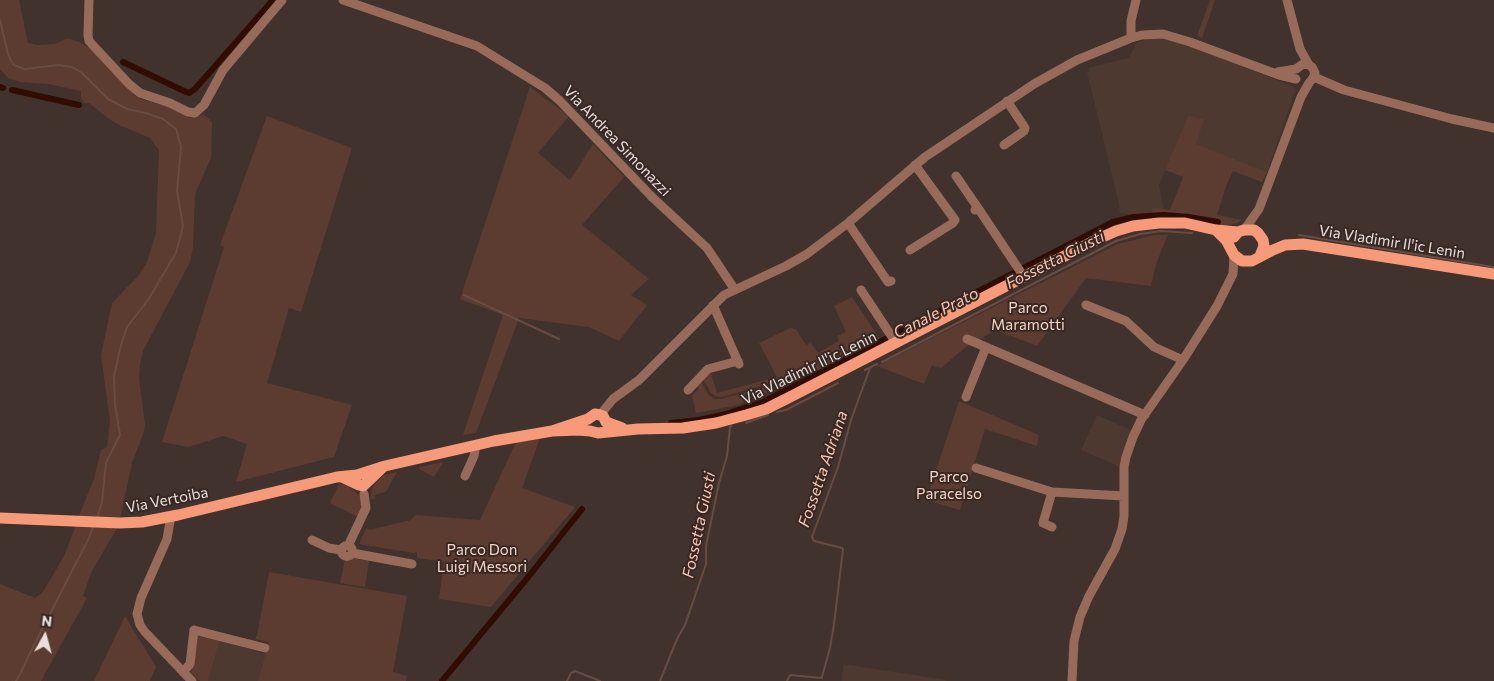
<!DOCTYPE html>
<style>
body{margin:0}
#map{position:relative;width:1494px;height:681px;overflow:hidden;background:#41322d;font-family:Commissioner,sans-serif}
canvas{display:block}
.north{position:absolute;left:20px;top:611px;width:50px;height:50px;-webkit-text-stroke:4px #372823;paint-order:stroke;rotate:7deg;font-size:14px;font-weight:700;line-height:20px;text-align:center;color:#e8dedb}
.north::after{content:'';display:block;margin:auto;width:18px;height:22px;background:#e8dedb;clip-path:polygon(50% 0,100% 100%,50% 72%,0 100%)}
</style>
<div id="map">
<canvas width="1494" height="681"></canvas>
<div class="north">N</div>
</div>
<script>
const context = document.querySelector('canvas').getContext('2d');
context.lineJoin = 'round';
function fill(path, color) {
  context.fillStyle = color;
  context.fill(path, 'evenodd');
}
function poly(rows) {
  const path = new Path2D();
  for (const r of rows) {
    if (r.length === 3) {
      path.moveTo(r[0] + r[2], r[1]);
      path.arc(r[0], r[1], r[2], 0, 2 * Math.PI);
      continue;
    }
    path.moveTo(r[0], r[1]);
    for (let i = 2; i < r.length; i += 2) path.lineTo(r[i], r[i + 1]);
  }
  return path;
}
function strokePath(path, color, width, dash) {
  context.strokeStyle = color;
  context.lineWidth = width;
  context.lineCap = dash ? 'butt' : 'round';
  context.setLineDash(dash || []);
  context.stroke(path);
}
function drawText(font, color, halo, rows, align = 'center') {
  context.font = font + ' Commissioner,sans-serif';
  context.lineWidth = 4;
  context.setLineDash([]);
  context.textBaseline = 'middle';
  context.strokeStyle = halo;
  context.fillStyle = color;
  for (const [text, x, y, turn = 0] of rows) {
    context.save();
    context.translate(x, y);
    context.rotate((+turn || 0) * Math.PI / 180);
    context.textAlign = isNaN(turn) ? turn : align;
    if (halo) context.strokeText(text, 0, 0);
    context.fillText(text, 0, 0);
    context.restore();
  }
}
const built = poly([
 [1156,38,1166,39,1211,54,1294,87,1295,91,1267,172,1195,144,1188,116,1159,185,1164,212,1139,215,1120,213,1117,195,1087,72,1089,72,1088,68,1129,58,1136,44,1145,40],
 [1097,415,1133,431,1121,467,1081,450],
 [220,640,266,654,258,681,208,681],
 [843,664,946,680,946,681,842,681]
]);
const green = poly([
 [0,0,19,0,28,43,37,45,55,44,68,38,79,42,92,50,134,95,141,99,172,108,190,118,204,115,212,122,211,158,195,194,193,247,190,262,143,351,140,364,139,379,145,424,144,432,132,463,120,519,78,518,94,479,101,450,107,447,110,421,101,355,112,303,139,275,147,262,156,233,159,150,150,138,119,125,109,119,89,103,84,103,81,98,81,91,48,84,20,82,8,78,0,69],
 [1210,0,1215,0,1202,38,1197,36],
 [530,87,569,116,538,153,570,180,593,144,624,177,582,225,649,279,631,295,647,305,619,341,589,327,519,318,476,433,463,435,503,315,460,299],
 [267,116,352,148,301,312,289,308,267,383,352,405,334,457,236,482,247,444,224,436,188,447,162,442,224,247,220,245],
 [1188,116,1204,119,1196,144,1267,172,1262,182,1233,171,1226,186,1217,215,1242,220,1237,223,1221,226,1173,219,1153,214,1152,209,1159,208,1170,210,1183,177,1165,170],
 [1168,234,1156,264,1151,286,1086,278,1037,346,996,330,966,347,941,368,932,365,924,384,877,366,1118,244,1150,236],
 [852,297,881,341,785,390,786,392,773,383,721,397,715,396,711,393,703,379,708,374,711,373,717,393,777,377,759,343,790,328,796,329,806,345,811,343,818,353,839,341,837,336,846,332,834,306],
 [701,381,708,394,714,399,721,399,772,385,777,388,738,405,696,413,692,396,699,389,696,385],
 [959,401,1039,435,1037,446,985,429,960,510,926,500],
 [540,438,522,488,575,507,491,607,439,599,444,562,417,558,417,552,414,553,401,551,359,544,366,528,370,530,411,520,415,515,480,520,516,442],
 [443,462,434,477,419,469,420,467],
 [397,472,387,490,385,492,374,495,375,499,371,499,372,488,376,482,384,475],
 [339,484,347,485,358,494,361,498,361,510,358,517,330,503],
 [76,525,117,528,91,573,83,596,87,598,41,681,0,681,0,584,35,598,43,592,64,556],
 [351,558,369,561,365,587,340,583,345,559],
 [269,572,407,596,393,672,407,676,406,681,258,681,269,642,255,639,257,635],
 [125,616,156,667,150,681,94,681],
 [198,636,220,640,208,681,200,681,191,673]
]);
const stream = poly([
 [0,20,8,54,11,61,14,65,24,69,59,65,72,67,82,73,108,99,127,109,146,113,163,119,176,129,181,147,177,191,183,226,176,253,148,300,127,327,121,345,114,376,115,405,120,435,106,463,102,502,97,518],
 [1299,235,1494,267],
 [464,295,559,339],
 [882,362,1116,241,1140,234,1161,231,1192,233],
 [865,370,877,364],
 [777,412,786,410,838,383],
 [746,423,768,415],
 [822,677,830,648,834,624,843,549,842,548,814,541,812,537,838,467,851,420,870,368],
 [16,681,21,672,31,651,89,538,93,527],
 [567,681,571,673,575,671,600,681],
 [660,681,677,639,685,625,706,564,706,546,719,483,727,456,730,427,731,426],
 [787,681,790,675,822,678]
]);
const canal = poly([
 [123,62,184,91,189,93,195,89,273,0],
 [0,87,3,88],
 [12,90,79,105],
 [671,423,699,420,722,415,763,402,1113,222,1134,217,1163,215,1189,217,1218,222],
 [442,681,529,576,582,509]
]);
const minor = poly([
 [89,0,88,35,89,41,129,84,140,93,170,103,188,112,195,113,204,105,223,70,282,0],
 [343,0,477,46,545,88,559,100,652,197,707,248,735,290],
 [1287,0,1300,49,1309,65],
 [1131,38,1131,21,1136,0],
 [1314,77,1344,90,1452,119,1494,128],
 [1004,145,1024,131,1025,128,1007,101],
 [956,176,978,208],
 [975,210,978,208,1024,277],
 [848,223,888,282,891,281],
 [1244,230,1259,209,1301,97,1309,83,1313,78,1315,73,1312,67,1309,65,1303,64,1296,69,1278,72],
 [910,250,953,223,955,220,915,165],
 [861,290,896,343],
 [713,305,739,364],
 [1086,305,1126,321,1154,347,1183,360],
 [967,339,1145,415],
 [688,390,708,369,738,361],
 [966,397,986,347],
 [600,415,613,399,639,380,724,295,786,266,807,254,848,223,925,157,1034,84,1077,60,1131,38,1142,35,1163,34,1190,42,1279,75,1296,79],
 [976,468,1052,492,1124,496],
 [465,476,474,456,476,445],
 [171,516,167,539,141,598,137,614,140,625,145,632,192,681],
 [1052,527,1043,523,1052,492],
 [312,540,329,548,341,550],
 [347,551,5.5],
 [348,546,366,508,364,494],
 [352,553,412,564],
 [183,672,190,664,194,630,265,648],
 [1072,681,1074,641,1080,617,1089,596,1115,549,1122,529,1124,516,1124,467,1126,457,1133,437,1141,420,1183,360,1217,306,1233,274,1234,255]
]);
const major = poly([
 [1216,230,1226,240,1234,255,1242,261,1252,261,1273,250,1285,245,1303,244,1494,274],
 [1234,237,1238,232,1244,230,1254,230,1258,233,1263,240,1264,246,1260,256],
 [552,431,578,430,590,431,598,433,638,429,683,428,716,423,746,415,766,409,788,398,1043,267,1098,239,1116,231,1133,226,1159,223,1185,223,1216,230,1238,232],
 [342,477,359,485,363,486,383,467],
 [0,518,120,523,142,522,178,515,337,477,357,475,385,466,494,441,552,431,588,419,595,414,600,415,603,416,606,422,622,428]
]);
const streetNames = [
 ["Via Andrea Simonazzi",617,141,46],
 ["Via Vladimir Il'ic Lenin",1392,242,9],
 ["Via Vladimir Il'ic Lenin",809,368,-26],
 ["Via Vertoiba",167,500,-11]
];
const parkNames = [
 ["Parco",1028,308],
 ["Maramotti",1028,325],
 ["Parco",949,477],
 ["Paracelso",949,494],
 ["Parco Don",482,550],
 ["Luigi Messori",482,567]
];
const waterNames = [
 ["Fossetta Giusti",1055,260,-27],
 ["Canale Prato",936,313,-27],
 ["Fossetta Adriana",823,469,-71],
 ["Fossetta Giusti",699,525,-78]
];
fill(built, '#4e3931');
fill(green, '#5c3c31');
strokePath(stream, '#684b42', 2);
strokePath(canal, '#310c01', 6);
strokePath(minor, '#976a5a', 9);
strokePath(major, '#f69a79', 11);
drawText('15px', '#e8dedb', '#372823', streetNames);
drawText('15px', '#f8d4c7', '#372823', parkNames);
drawText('italic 16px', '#fbc5b3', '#372823', waterNames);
</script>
